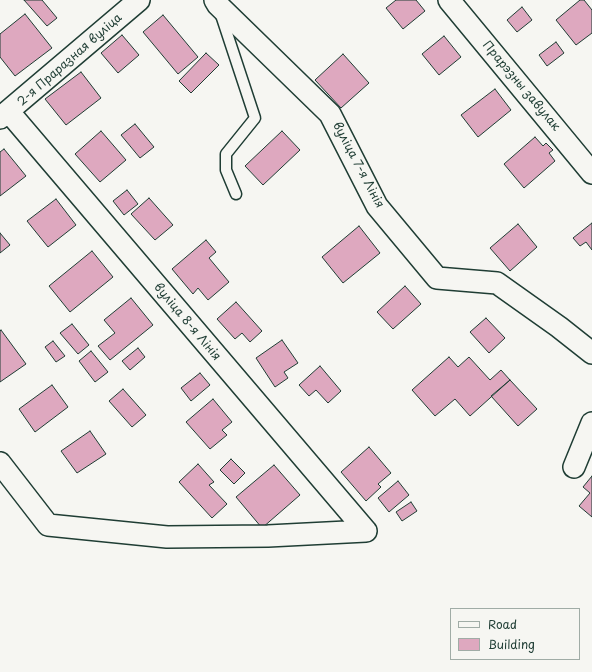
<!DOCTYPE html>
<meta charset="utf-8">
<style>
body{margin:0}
#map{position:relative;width:592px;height:672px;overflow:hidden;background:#f6f6f2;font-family:"Playpen Sans",sans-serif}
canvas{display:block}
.legend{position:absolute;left:450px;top:608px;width:130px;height:52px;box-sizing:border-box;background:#f6f6f2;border:1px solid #a0aca6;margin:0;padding:5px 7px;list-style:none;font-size:12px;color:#1f3d34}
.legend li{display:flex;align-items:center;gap:8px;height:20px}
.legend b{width:20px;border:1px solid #a0aca6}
</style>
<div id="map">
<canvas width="592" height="672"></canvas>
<ul class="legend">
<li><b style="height:5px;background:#f6f6f2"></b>Road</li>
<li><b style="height:11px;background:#dea8bf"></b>Building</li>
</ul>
</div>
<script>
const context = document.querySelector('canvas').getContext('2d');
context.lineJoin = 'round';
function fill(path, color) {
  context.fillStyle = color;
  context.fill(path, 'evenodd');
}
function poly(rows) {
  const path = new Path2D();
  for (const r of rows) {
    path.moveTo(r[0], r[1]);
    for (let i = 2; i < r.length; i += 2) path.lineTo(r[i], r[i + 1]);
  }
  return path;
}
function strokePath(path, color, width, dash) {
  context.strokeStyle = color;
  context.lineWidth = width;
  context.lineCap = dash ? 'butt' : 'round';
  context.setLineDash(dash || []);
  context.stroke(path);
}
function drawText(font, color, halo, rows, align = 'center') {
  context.font = font + ' "Playpen Sans",sans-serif';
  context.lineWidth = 3.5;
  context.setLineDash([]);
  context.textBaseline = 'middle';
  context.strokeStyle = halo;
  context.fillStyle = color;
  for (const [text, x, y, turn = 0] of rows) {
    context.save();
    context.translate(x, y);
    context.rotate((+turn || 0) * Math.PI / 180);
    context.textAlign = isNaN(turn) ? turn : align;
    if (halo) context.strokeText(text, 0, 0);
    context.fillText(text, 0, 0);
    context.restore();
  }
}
const building = poly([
 [24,0,42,0,57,18,47,26,24,0],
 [396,0,416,0,425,11,403,29,386,8,396,0],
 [580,0,584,0,592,10,592,33,576,45,556,20,580,0],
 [522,7,532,20,517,32,507,20,522,7],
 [25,14,52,48,15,76,0,57,0,34,25,14],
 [163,15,198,57,178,74,143,32,163,15],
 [122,35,139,55,118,73,101,53,122,35],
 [444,36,461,57,439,75,422,54,444,36],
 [556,42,564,53,547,66,539,55,556,42],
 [206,53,219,65,191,93,179,81,206,53],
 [343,54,369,83,341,108,315,80,343,54],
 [81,72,101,98,66,125,45,99,81,72],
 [495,89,511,110,478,137,461,115,495,89],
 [135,124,154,147,140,158,121,135,135,124],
 [101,131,126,160,100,182,75,154,101,131],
 [282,131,300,150,263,185,245,166,282,131],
 [535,137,543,146,546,143,553,150,549,153,555,161,524,188,504,164,535,137],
 [4,149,26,176,0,196,0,152,4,149],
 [127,190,138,204,124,215,113,201,127,190],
 [149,198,173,225,155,240,131,214,149,198],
 [56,199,76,225,48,247,27,221,56,199],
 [592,223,592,250,586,242,580,246,573,238,592,223],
 [518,224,537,247,510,271,490,248,518,224],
 [359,226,380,253,343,283,322,257,359,226],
 [0,233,10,245,0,253,0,233],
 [206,240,216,252,209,258,229,282,208,300,198,288,193,294,172,269,206,240],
 [92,251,113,277,70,312,49,286,92,251],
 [405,286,421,304,393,329,377,312,405,286],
 [131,298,153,325,110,360,98,346,115,333,104,320,131,298],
 [236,302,262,331,250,342,242,333,235,339,217,319,236,302],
 [486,318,505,338,489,353,470,332,486,318],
 [72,324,89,345,78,354,60,333,72,324],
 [1,330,26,364,0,382,0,331,1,330],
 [282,340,298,363,284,372,288,378,275,387,256,358,282,340],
 [53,341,65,356,56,362,45,347,53,341],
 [138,348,145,357,130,370,122,361,138,348],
 [91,351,108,372,95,382,79,361,91,351],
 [449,357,458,367,469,357,490,380,501,370,510,380,470,416,455,399,435,416,412,390,449,357],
 [320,366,341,391,328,403,316,390,309,396,299,385,320,366],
 [200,373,210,385,191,401,181,388,200,373],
 [510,380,537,409,518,426,491,396,510,380],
 [52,385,68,407,35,432,19,409,52,385],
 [123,389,146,415,132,427,109,401,123,389],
 [213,399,232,422,222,430,227,435,210,449,186,422,213,399],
 [90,431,106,454,77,473,61,451,90,431],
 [369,447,391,473,378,484,381,487,366,501,341,472,369,447],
 [231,459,245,473,234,484,220,470,231,459],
 [198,464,214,482,209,485,227,504,212,518,179,482,198,464],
 [274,465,300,495,262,528,236,497,274,465],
 [592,476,592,517,579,506,590,493,583,487,592,476],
 [398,481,409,495,389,512,378,498,398,481],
 [411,502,417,511,402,521,396,512,411,502]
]);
const service = poly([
 [221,15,255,118,226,154,226,170,236,194]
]);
const minor = poly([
 [215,0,218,5,330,114,377,206,437,278,497,283,559,327,592,353],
 [449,0,592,173],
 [9,112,366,531],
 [0,118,139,0],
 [0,463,48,525,167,537,268,536,366,531],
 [574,467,592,423]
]);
const streetNames = [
 ["2-я Праразная вуліца",70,60,-41],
 ["Прарэзны завулак",521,86,50],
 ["вуліца 7-я Лінія",358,165,62],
 ["вуліца 8-я Лінія",187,322,50]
];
fill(building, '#dea8bf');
strokePath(building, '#1f3d34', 1);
strokePath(service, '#1f3d34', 13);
strokePath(minor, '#1f3d34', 24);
strokePath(service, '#f6f6f2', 10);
strokePath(minor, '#f6f6f2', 21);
drawText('12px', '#1f3d34', '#f6f6f2', streetNames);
</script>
